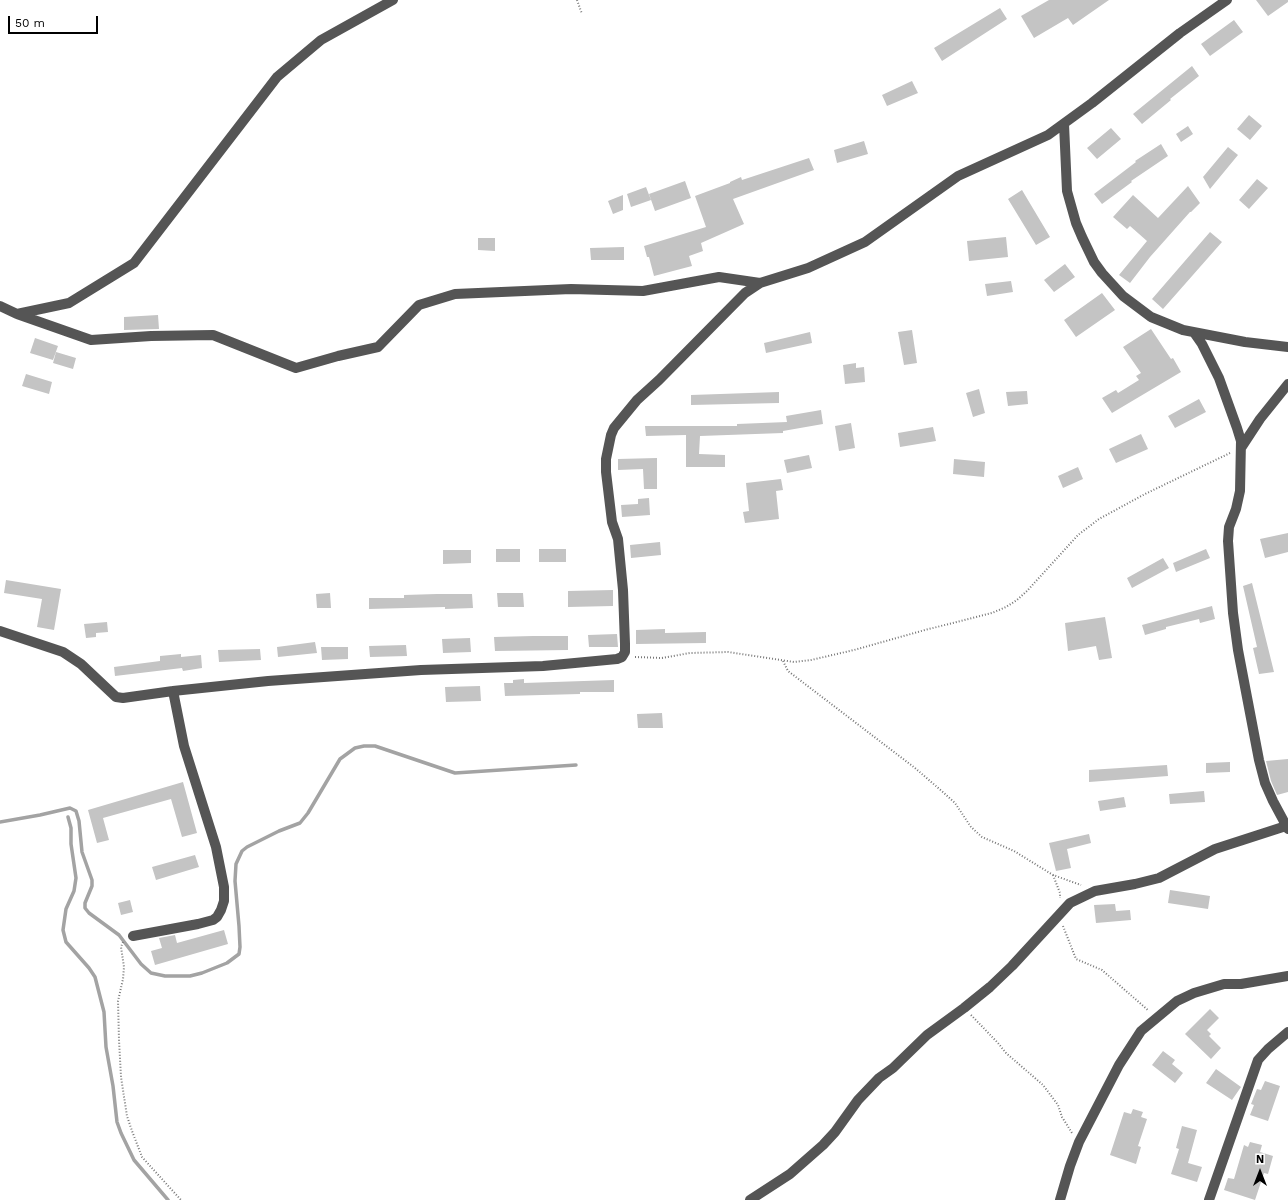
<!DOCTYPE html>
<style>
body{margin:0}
#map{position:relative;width:1288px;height:1200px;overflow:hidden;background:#fff;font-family:"Work Sans",sans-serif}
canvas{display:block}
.north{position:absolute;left:1240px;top:1152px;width:40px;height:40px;-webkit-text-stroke:3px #fff;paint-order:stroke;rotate:0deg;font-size:11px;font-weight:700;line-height:16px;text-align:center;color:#000}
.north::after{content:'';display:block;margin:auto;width:14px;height:18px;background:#000;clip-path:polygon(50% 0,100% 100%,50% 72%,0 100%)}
.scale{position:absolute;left:8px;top:16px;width:90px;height:18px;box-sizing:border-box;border:2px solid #000;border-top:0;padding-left:5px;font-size:12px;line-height:14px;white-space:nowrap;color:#000;-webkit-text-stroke:3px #fff;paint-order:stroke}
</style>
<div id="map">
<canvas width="1288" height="1200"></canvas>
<div class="north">N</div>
<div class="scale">50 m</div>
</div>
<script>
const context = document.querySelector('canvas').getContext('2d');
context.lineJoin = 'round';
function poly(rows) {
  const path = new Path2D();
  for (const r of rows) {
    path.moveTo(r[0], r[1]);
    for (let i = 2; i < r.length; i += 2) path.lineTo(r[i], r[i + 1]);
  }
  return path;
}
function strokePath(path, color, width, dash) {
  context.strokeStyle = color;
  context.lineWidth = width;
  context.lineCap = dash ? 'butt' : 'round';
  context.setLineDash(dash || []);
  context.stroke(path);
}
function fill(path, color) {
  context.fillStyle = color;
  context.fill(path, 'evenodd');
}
const stream = poly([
 [68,817,71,828,71,844,76,878,74,891,66,909,63,930,66,942,89,968,95,977,104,1012,106,1047,113,1086,117,1122,121,1133,134,1160,168,1200],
 [0,822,40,815,70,808,76,811,79,821,82,852,92,880,92,886,85,903,85,908,89,913,119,935,141,964,151,973,165,976,190,976,202,973,227,963,239,954,240,947,239,926,235,881,236,864,242,851,247,847,279,831,300,823,308,813,340,759,355,748,364,746,375,746,455,773,576,765]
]);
const building = poly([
 [1049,0,1109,0,1073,25,1068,18,1034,38,1021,16],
 [1256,0,1288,0,1288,2,1268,16],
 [1000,8,1007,19,942,61,934,48],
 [1234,20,1243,32,1210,56,1201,44],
 [1192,66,1199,76,1170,99,1171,100,1142,124,1133,114],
 [912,81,918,93,887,106,882,95],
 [1249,115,1262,126,1250,140,1237,129],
 [1188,126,1193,134,1181,142,1176,134],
 [1111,128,1121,139,1097,159,1087,148],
 [864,141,868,154,837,163,834,150],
 [1161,144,1168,156,1131,181,1132,182,1102,204,1094,194,1136,162,1135,161],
 [1228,147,1238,155,1210,189,1203,177],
 [809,158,814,170,733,199,744,224,701,243,703,251,689,256,692,266,654,276,649,257,647,257,644,246,706,227,695,196,730,183,730,182,741,177,742,180],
 [1257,179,1268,188,1249,209,1239,200],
 [685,181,691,198,655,211,649,194],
 [1188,186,1200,203,1191,212,1190,212,1150,257,1130,283,1119,275,1147,241,1130,226,1127,229,1113,217,1133,195,1158,218],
 [646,187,651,200,631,207,627,194],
 [1022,190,1050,237,1036,245,1008,199],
 [623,195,623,210,613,214,608,201],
 [1210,232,1222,242,1163,309,1152,299],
 [1006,237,1008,257,969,261,967,241],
 [478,238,495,238,495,251,478,250],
 [624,247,624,260,591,260,590,248],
 [1065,264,1075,277,1054,292,1044,280],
 [1011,281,1013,292,987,296,985,284],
 [1102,293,1115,310,1076,337,1064,320],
 [158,315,159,329,124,330,124,317],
 [1151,329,1171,359,1173,358,1181,372,1112,413,1102,398,1116,390,1118,393,1139,380,1136,376,1141,373,1123,347],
 [912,330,917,363,904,365,898,332],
 [810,332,812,343,766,353,764,343],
 [35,338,58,346,53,360,30,353],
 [56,352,76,358,73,369,53,363],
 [856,363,856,368,864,367,865,382,845,384,843,365],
 [26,374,52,382,49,394,22,386],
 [979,389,985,413,973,417,966,393],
 [1027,391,1028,404,1008,406,1006,392],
 [779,392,779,403,691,405,691,395],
 [1199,399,1206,412,1175,428,1168,416],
 [821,410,823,424,783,431,783,433,700,436,699,454,725,455,725,467,686,467,686,435,646,436,645,426,737,426,737,424,787,422,786,416],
 [851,423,855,448,839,451,835,426],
 [933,427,936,441,900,447,898,433],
 [1141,434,1148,449,1116,463,1109,449],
 [809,455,812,468,787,473,784,460],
 [657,458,657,489,644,489,643,469,618,470,618,459],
 [954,459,985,462,984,477,953,474],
 [1078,467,1083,479,1063,488,1058,476],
 [781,479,783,490,776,491,779,519,745,523,743,512,749,511,746,483],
 [649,498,650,515,622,517,621,505,638,504,638,499],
 [1288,533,1288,552,1265,558,1260,539],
 [660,542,661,555,631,558,630,545],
 [496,549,520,549,520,562,496,562],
 [539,549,566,549,566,562,539,562],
 [1206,549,1210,558,1176,572,1173,563],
 [443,550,471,550,471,563,443,564],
 [1163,558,1169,568,1132,588,1127,578],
 [6,580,61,589,54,630,37,627,42,599,4,593],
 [1252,583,1274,672,1259,674,1253,648,1257,647,1243,586],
 [613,590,613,606,568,607,568,591],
 [330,593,331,608,317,608,316,594],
 [497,593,523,593,524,607,498,607],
 [437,594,472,594,473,608,445,609,445,607,369,609,369,598,404,598,404,595],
 [1212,606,1215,619,1200,623,1199,619,1166,627,1166,629,1145,635,1142,625],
 [1105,617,1112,658,1099,660,1096,646,1068,651,1065,623],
 [107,622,108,632,96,633,96,637,86,638,84,624],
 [665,629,665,633,706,632,706,643,636,644,636,630],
 [617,634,618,647,589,647,588,635],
 [533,636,568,636,568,650,495,651,494,637],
 [470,638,471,652,443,653,442,639],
 [315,642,317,653,278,657,277,647],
 [406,645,407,656,370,657,369,646],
 [321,647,348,647,348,659,322,660],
 [260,649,261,660,219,662,218,650],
 [181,654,181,657,201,655,202,668,183,671,182,668,115,676,114,667,160,661,160,656],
 [524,679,524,683,614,680,614,692,580,692,580,694,505,696,504,683,513,683,513,680],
 [480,686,481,701,446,702,445,687],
 [662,713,663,728,638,728,637,714],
 [1288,759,1288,792,1277,795,1271,781,1266,761],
 [1230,762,1230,772,1206,773,1206,763],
 [1167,765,1168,776,1089,782,1089,770],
 [183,782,197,833,182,837,171,799,103,818,109,840,97,843,88,810],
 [1204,791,1205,802,1170,804,1169,794],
 [1124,797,1126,807,1100,811,1098,801],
 [1089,834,1091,843,1067,849,1071,868,1056,871,1049,843],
 [195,855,199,867,156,880,152,867],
 [1170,890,1210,896,1208,909,1168,903],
 [130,900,133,912,121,915,118,903],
 [1115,904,1116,911,1130,910,1131,920,1096,923,1094,905],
 [224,930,228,944,155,965,151,951,162,948,159,938,175,935,177,943],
 [1210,1009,1219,1018,1207,1030,1211,1034,1209,1036,1221,1048,1211,1059,1185,1034],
 [1163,1051,1175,1060,1172,1064,1183,1073,1175,1083,1152,1065],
 [1216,1069,1241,1087,1232,1100,1206,1083],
 [1265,1081,1280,1086,1268,1121,1250,1115,1254,1105,1251,1104,1257,1089,1261,1090],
 [1133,1109,1143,1112,1141,1117,1147,1119,1138,1146,1141,1147,1136,1164,1110,1155,1124,1112,1131,1114],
 [1182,1126,1197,1130,1188,1163,1202,1167,1197,1182,1171,1174,1179,1149,1176,1148],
 [1250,1142,1262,1145,1260,1152,1273,1156,1268,1174,1264,1173,1255,1200,1224,1190,1228,1178,1234,1179,1244,1145,1248,1147]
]);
const path = poly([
 [577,0,582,14],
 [635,657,662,658,690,653,728,652,794,662,811,660,854,650,925,630,992,613,1006,607,1017,600,1027,591,1078,535,1099,519,1145,494,1230,453],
 [783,661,788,671,915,768,944,793,955,803,971,827,982,837,1014,851,1053,875,1081,885],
 [1053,875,1060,893,1060,898],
 [1063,926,1076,959,1102,970,1149,1011],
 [123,942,121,947,124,967,123,979,118,1001,119,1040,121,1077,127,1116,132,1131,142,1157,181,1200],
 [971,1015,998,1043,1006,1053,1043,1085,1058,1105,1062,1117,1072,1133]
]);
const minor = poly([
 [1064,124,1067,191,1076,223,1082,237,1094,262,1102,273,1123,296,1151,317,1183,330,1245,342,1288,347],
 [0,306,17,314,69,303,134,263,277,77,321,40,393,0],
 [17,314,91,340,151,336,213,335,296,368,338,356,378,347,419,305,455,294,571,289,643,291,719,277,760,283,808,268,865,242,958,176,1048,135,1092,103,1180,33,1227,0],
 [1195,334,1202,344,1219,378,1237,428,1241,441,1240,491,1236,509,1229,527,1228,541,1233,613,1238,650,1259,760,1265,783,1273,801,1288,829],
 [1241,448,1260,419,1288,384],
 [0,631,63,652,81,664,116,697,123,698,173,691,268,681,421,670,543,666,617,659,622,657,625,652,625,644,623,590,618,539,612,522,606,472,606,459,611,435,614,428,637,400,659,380,745,293,760,283],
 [133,936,198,924,213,920,217,917,221,910,224,901,224,887,216,847,184,746,173,691],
 [750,1200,790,1174,823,1145,835,1132,858,1100,879,1078,893,1068,927,1035,964,1008,990,987,1012,966,1070,903,1095,891,1135,884,1159,878,1215,849,1286,826],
 [1060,1200,1070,1166,1079,1142,1119,1065,1141,1031,1177,1001,1194,993,1224,984,1241,984,1288,976],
 [1209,1200,1258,1060,1268,1049,1288,1032]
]);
strokePath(stream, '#a3a3a3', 3.5);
fill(building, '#c4c4c4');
strokePath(path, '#777', 2, [1, 2]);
strokePath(minor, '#555', 10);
</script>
